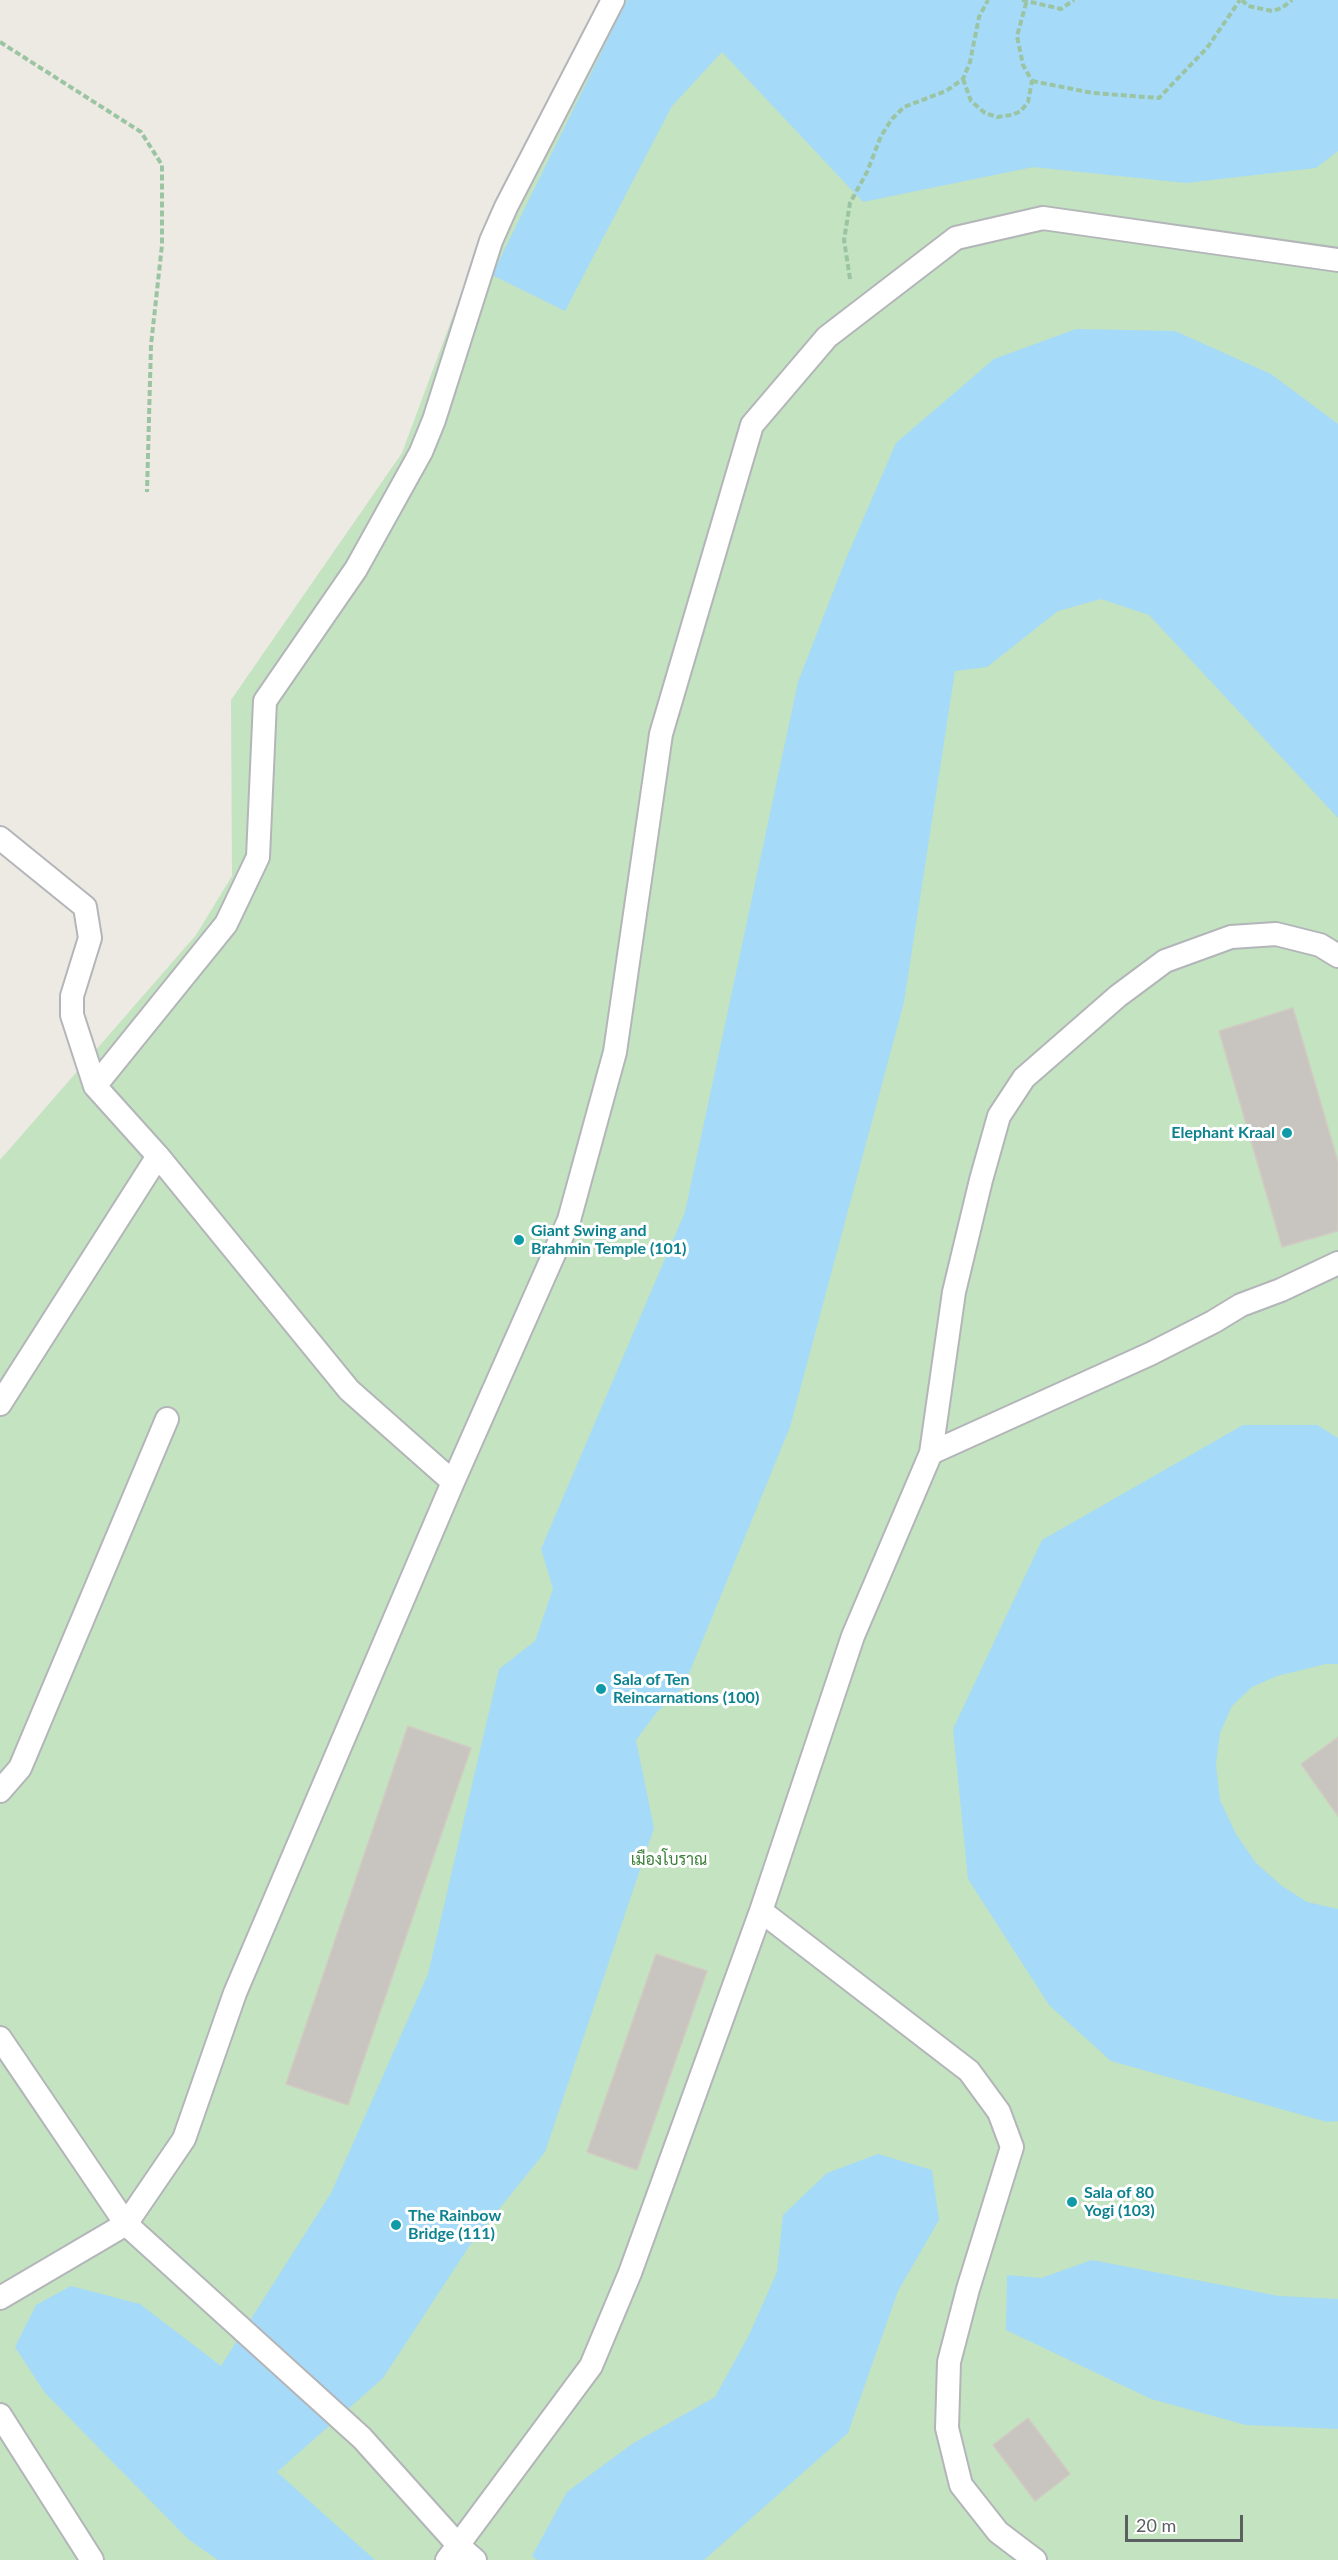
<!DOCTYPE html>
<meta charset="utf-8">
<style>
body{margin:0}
#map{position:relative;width:1338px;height:2560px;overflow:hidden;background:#edeae3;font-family:Lato,sans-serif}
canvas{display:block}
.scale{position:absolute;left:1125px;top:2515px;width:118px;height:27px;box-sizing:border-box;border:3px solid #5b5f62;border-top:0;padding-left:8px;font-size:18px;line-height:21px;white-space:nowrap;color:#5b5f62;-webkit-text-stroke:4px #fff;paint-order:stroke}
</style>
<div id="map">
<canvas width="1338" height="2560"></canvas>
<div class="scale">20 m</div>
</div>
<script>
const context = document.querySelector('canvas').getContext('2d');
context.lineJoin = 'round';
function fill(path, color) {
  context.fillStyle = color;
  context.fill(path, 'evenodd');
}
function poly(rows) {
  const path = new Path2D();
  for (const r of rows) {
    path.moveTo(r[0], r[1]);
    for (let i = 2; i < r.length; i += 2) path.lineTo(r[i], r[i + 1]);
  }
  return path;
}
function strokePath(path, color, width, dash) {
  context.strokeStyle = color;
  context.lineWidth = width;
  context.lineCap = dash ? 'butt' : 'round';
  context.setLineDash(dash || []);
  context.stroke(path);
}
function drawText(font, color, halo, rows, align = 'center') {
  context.font = font + ' Lato,Sarabun,sans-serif';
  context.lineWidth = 6;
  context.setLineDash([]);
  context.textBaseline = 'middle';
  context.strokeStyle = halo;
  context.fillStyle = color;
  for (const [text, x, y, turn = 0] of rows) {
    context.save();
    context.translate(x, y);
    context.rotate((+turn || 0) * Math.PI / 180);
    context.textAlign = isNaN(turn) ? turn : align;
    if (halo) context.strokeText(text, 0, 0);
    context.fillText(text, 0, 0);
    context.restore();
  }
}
const green = poly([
 [600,0,1338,0,1338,2560,0,2560,0,1160,196,935,232,876,231,700,402,453,490,216]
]);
const water = poly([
 [627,0,1338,0,1338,151,1316,168,1186,183,1033,167,863,202,722,52,672,106,565,311,492,275],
 [1076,329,1175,331,1271,374,1338,424,1338,818,1149,615,1101,599,1058,611,987,667,955,671,904,1002,790,1427,683,1688,656,1713,636,1740,654,1828,545,2152,470,2245,383,2378,277,2472,375,2560,218,2560,188,2539,45,2393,15,2347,36,2305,71,2286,140,2304,221,2366,331,2193,428,1974,499,1669,535,1641,553,1589,541,1549,685,1212,798,682,845,561,896,443,994,359],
 [1243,1425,1317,1425,1338,1438,1338,1664,1326,1664,1277,1676,1252,1687,1232,1706,1220,1733,1216,1764,1220,1800,1236,1834,1256,1863,1282,1886,1307,1902,1338,1909,1338,2121,1327,2122,1111,2061,1049,2005,968,1879,953,1729,1042,1540],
 [878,2154,932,2170,939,2220,898,2291,848,2433,704,2560,537,2560,532,2556,567,2492,632,2444,715,2397,749,2335,777,2272,783,2215,827,2173],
 [1092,2260,1279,2296,1338,2299,1338,2429,1246,2425,1151,2399,1006,2330,1007,2275,1041,2278]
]);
const building = poly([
 [1293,1008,1338,1162,1338,1231,1282,1247,1219,1031,1293,1008],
 [408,1726,471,1748,348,2105,286,2084,408,1726],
 [1338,1737,1338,1816,1301,1764,1338,1737],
 [656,1954,707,1971,637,2170,587,2152,656,1954],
 [1028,2418,1070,2474,1035,2501,993,2445,1028,2418]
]);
const path = poly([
 [1022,0,1061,9,1074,0],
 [1242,0,1248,6,1272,11,1282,8,1292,0],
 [0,42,141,132,162,165,162,245,151,345,147,492],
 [963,79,971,101,985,113,997,117,1012,115,1021,111,1028,102,1032,81,1023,65,1017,36,1027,0],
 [1032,81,1093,93,1159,98,1207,48,1240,0],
 [850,279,844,240,850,203,867,172,881,136,892,119,904,107,946,91,963,79,970,62,979,17,988,0]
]);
const service = poly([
 [0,838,85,907,90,938,72,996,72,1015,95,1086,158,1156,349,1390,453,1482],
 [95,1086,226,924,258,857,265,701,356,569,421,452,434,420,491,241,506,207,613,0],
 [0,1404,158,1156],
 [931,1453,1150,1354,1213,1322,1241,1305,1281,1290,1338,1263],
 [0,1791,20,1768,167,1419],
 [761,1911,969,2071,999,2112,1012,2147,968,2289,949,2362,947,2428,961,2485,998,2532,1035,2560],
 [0,2038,126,2224,362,2438,459,2546,475,2560],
 [0,2298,126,2224,184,2139,235,1993,453,1482,569,1220,615,1052,661,734,752,425,827,337,956,238,1043,218,1338,260],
 [0,2415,92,2560],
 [447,2560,591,2366,630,2273,761,1911,853,1636,931,1453,954,1292,981,1180,999,1116,1024,1078,1118,996,1165,961,1231,937,1276,934,1320,945,1338,956]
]);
const markers = [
 [1287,1133,6,"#0f9aa8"],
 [519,1240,6,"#0f9aa8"],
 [601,1689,6,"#0f9aa8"],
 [1072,2202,6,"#0f9aa8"],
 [396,2225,6,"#0f9aa8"]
];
const cultureNames = [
 ["Elephant Kraal",1275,1133,"right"],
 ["Giant Swing and",531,1231],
 ["Brahmin Temple (101)",531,1249],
 ["Sala of Ten",613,1680],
 ["Reincarnations (100)",613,1698],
 ["Sala of 80",1084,2193],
 ["Yogi (103)",1084,2211],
 ["The Rainbow",408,2216],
 ["Bridge (111)",408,2234]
];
const parkNames = [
 ["เมืองโบราณ",669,1860]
];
fill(green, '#c3e3c1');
fill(water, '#a6daf9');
fill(building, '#c8c5c0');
strokePath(building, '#d1cbc1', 1.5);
strokePath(service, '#b3b5b9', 26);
strokePath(path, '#9bc4a3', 4, [6, 3]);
strokePath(service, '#fff', 22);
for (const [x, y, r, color] of markers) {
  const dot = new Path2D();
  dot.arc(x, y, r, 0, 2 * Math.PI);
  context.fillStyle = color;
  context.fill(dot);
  strokePath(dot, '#fff', 2);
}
drawText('bold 16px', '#0d838f', '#fff', cultureNames, 'left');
drawText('16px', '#3c823b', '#fff', parkNames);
</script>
